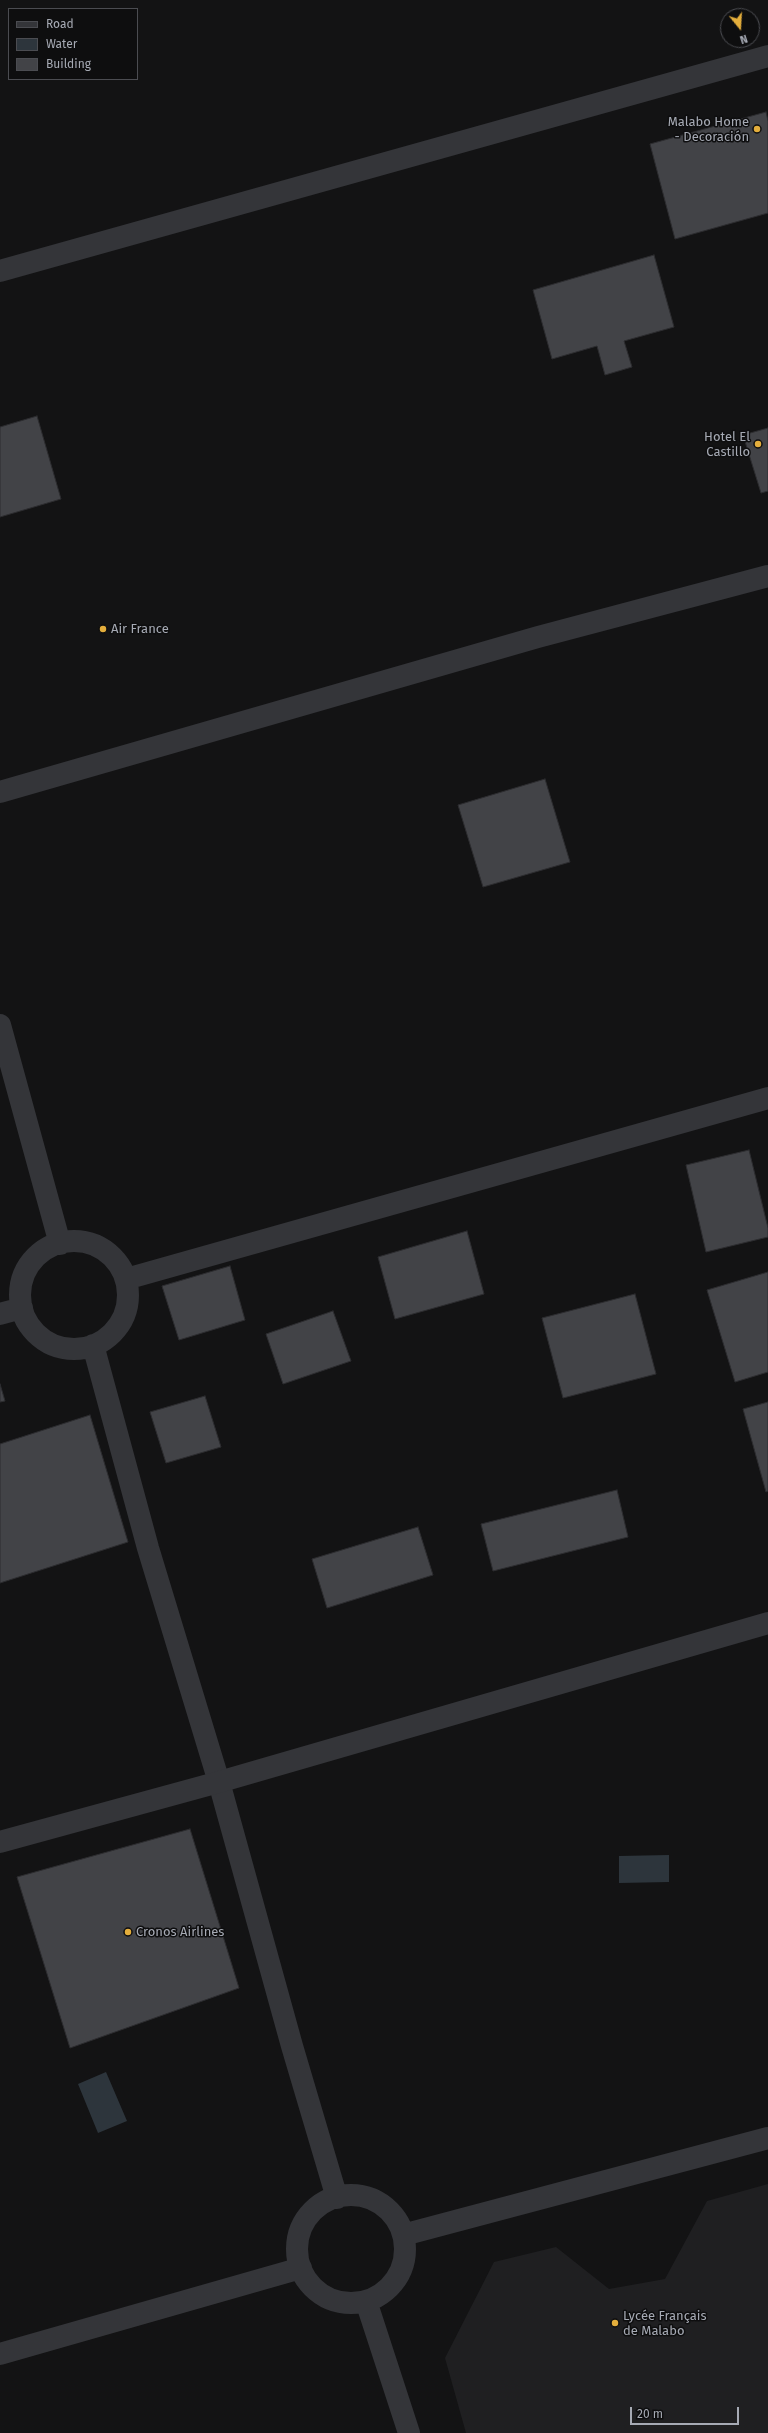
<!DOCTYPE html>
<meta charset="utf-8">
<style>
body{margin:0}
#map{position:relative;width:768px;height:2433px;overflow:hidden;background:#131314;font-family:"Fira Sans",sans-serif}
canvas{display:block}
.legend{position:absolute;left:8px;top:8px;width:130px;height:72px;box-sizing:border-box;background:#0e0e0f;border:1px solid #4b4c51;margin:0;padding:5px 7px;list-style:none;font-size:12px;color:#a6aab4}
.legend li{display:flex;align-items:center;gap:8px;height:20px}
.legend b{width:20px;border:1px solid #4b4c51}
.north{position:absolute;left:720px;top:8px;width:40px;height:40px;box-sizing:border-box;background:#0e0e0f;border:1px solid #4b4c51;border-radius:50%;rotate:162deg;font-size:11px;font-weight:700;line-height:16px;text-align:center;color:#a6aab4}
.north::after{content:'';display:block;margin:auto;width:14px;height:18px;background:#e4ae3c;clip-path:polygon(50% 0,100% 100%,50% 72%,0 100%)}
.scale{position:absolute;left:630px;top:2407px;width:109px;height:18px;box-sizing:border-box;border:2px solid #a6aab4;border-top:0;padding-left:5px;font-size:12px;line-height:14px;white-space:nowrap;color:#a6aab4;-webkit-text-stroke:3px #0e0e0f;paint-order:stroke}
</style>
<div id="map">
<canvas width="768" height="2433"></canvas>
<ul class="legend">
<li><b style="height:5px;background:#343539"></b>Road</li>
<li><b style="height:11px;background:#2d353c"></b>Water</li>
<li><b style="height:11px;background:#424347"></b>Building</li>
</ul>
<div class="north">N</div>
<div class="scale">20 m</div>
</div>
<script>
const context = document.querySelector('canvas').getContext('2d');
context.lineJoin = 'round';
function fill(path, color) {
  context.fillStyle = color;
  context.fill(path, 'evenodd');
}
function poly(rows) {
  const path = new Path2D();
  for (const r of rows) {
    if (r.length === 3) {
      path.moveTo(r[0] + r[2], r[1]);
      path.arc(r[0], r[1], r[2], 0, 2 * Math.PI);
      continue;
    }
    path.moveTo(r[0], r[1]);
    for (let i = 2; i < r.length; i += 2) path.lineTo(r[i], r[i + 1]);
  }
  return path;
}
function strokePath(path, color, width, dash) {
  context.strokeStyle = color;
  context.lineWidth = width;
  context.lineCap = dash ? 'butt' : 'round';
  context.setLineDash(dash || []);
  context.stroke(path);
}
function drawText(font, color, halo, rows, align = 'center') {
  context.font = font + ' "Fira Sans",sans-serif';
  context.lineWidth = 3;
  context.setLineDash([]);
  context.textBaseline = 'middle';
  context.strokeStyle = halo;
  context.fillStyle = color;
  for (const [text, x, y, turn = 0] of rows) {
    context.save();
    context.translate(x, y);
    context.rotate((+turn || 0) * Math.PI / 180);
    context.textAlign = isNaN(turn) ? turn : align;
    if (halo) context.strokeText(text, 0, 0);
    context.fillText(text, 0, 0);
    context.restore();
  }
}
const built = poly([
 [768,2184,768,2433,466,2433,445,2358,494,2262,556,2247,609,2289,665,2279,707,2201]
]);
const water = poly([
 [669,1855,669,1882,619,1883,619,1856],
 [106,2072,127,2121,98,2133,78,2084]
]);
const building = poly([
 [766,112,768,121,768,213,675,239,650,144,766,112],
 [654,255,674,327,624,341,632,367,605,375,597,346,552,359,533,290,654,255],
 [37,416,61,499,0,517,0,427,37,416],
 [768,428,768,491,761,493,743,435,768,428],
 [545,779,570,862,483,887,458,805,545,779],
 [749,1150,768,1228,768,1237,706,1252,686,1165,749,1150],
 [467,1231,484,1294,395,1319,378,1257,467,1231],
 [230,1266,245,1320,179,1340,162,1286,230,1266],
 [768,1272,768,1372,735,1382,707,1290,768,1272],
 [635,1294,656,1374,563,1398,542,1318,635,1294],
 [333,1311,351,1361,283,1384,266,1334,333,1311],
 [0,1384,5,1401,0,1402,0,1384],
 [205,1396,221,1447,166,1463,150,1412,205,1396],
 [768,1402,768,1491,766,1492,743,1409,768,1402],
 [90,1415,128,1542,0,1583,0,1444,90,1415],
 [617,1490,628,1537,493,1571,481,1524,617,1490],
 [418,1527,433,1575,327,1608,312,1559,418,1527],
 [190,1829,239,1988,70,2048,17,1877,190,1829]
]);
const minor = poly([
 [0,271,768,56],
 [0,792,538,637,768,576],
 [0,1025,60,1244],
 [74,1295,54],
 [126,1279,768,1098],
 [0,1314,22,1308],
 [93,1345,148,1548,219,1782,292,2046,337,2198],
 [351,2249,54],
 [403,2235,768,2138],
 [366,2301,409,2433],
 [0,2354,301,2268]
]);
const tertiary = poly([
 [0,1842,219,1782,768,1623]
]);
const markers = [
 [757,129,4,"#e4ae3c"],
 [758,444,4,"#e4ae3c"],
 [103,629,4,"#e4ae3c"],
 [128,1932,4,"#e4ae3c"],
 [615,2323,4,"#e4ae3c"]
];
const poiNames = [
 ["Malabo Home",749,122,"right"],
 ["- Decoración",749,137,"right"],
 ["Hotel El",750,437,"right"],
 ["Castillo",750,452,"right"],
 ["Air France",111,629],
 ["Cronos Airlines",136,1932],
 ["Lycée Français",623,2316],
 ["de Malabo",623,2331]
];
fill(built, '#1f1f21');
fill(water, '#2d353c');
fill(building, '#424347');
strokePath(building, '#2d2d30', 1);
strokePath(minor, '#343539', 22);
strokePath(tertiary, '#343539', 22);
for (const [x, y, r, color] of markers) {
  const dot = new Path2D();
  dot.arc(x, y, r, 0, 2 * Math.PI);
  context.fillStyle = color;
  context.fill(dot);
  strokePath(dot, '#0e0e0f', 1.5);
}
drawText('13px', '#a6aab4', '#0e0e0f', poiNames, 'left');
</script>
